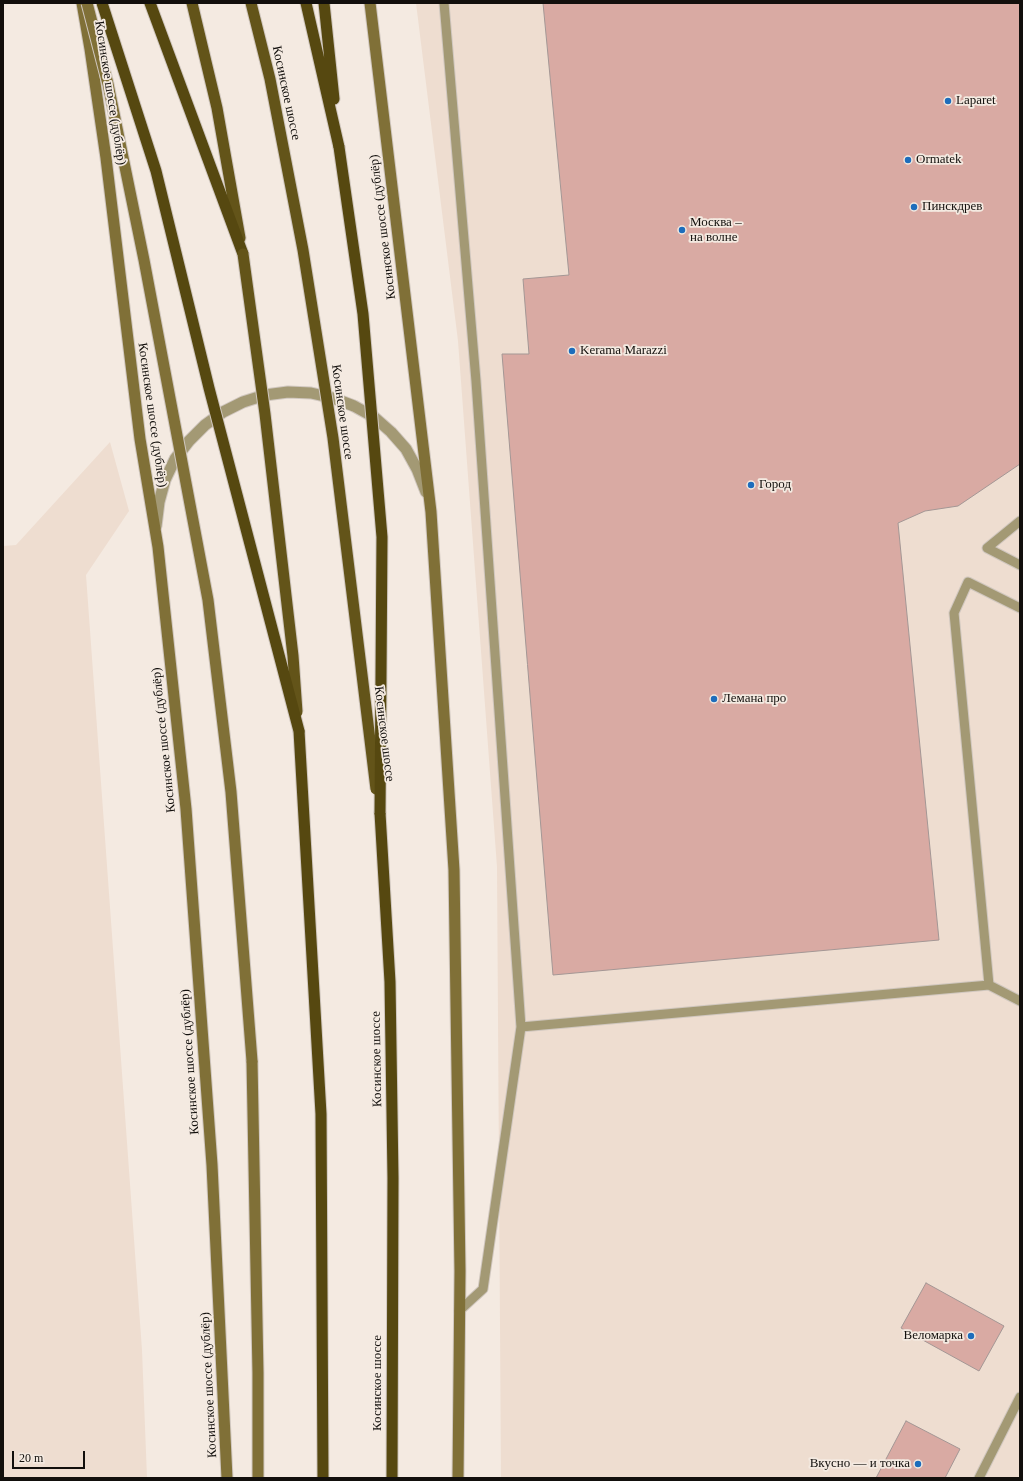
<!DOCTYPE html>
<meta charset="utf-8">
<style>
body{margin:0}
#map{position:relative;width:1023px;height:1481px;overflow:hidden;background:#f4eae1;font-family:"Times New Roman",serif}
canvas{display:block}
.frame{position:absolute;inset:0;border:4px solid #120f0c;pointer-events:none}
.scale{position:absolute;left:12px;top:1451px;width:73px;height:18px;box-sizing:border-box;border:2px solid #120f0c;border-top:0;padding-left:5px;font-size:12px;line-height:14px;white-space:nowrap;color:#120f0c;-webkit-text-stroke:3px #f4eae1;paint-order:stroke}
</style>
<div id="map">
<canvas width="1023" height="1481"></canvas>
<div class="frame"></div>
<div class="scale">20 m</div>
</div>
<script>
const context = document.querySelector('canvas').getContext('2d');
context.lineJoin = 'round';
function fill(path, color) {
  context.fillStyle = color;
  context.fill(path, 'evenodd');
}
function poly(rows) {
  const path = new Path2D();
  for (const r of rows) {
    path.moveTo(r[0], r[1]);
    for (let i = 2; i < r.length; i += 2) path.lineTo(r[i], r[i + 1]);
  }
  return path;
}
function strokePath(path, color, width, dash) {
  context.strokeStyle = color;
  context.lineWidth = width;
  context.lineCap = dash ? 'butt' : 'round';
  context.setLineDash(dash || []);
  context.stroke(path);
}
function drawText(font, color, halo, rows, align = 'center') {
  context.font = font + ' "Times New Roman",serif';
  context.lineWidth = 3.5;
  context.setLineDash([]);
  context.textBaseline = 'middle';
  context.strokeStyle = halo;
  context.fillStyle = color;
  for (const [text, x, y, turn = 0] of rows) {
    context.save();
    context.translate(x, y);
    context.rotate((+turn || 0) * Math.PI / 180);
    context.textAlign = isNaN(turn) ? turn : align;
    if (halo) context.strokeText(text, 0, 0);
    context.fillText(text, 0, 0);
    context.restore();
  }
}
const built = poly([
 [416,3,1020,3,1020,1473,1018,1478,501,1478,497,867,458,341],
 [110,442,129,511,86,575,142,1350,147,1478,3,1478,3,546,16,545]
]);
const building = poly([
 [543,3,1020,3,1020,464,958,506,925,511,898,523,939,940,553,975,502,354,529,354,523,279,569,275,543,3],
 [926,1283,1004,1326,979,1371,901,1328,926,1283],
 [906,1421,960,1449,945,1478,876,1478,906,1421]
]);
const service = poly([
 [444,3,476,381,521,1027,483,1289,459,1311],
 [1020,521,987,548,1020,565],
 [989,985,954,613,968,582,1020,608],
 [521,1027,989,985,1020,1001],
 [979,1478,1020,1397]
]);
const minor = poly([
 [156,526,159,502,165,480,175,459,189,441,205,425,223,412,243,402,265,395,288,392,311,393,333,398,354,406,374,417,391,432,406,449,417,469,426,492]
]);
const secondary = poly([
 [82,3,90,49,106,158,140,439,158,547,186,809,212,1165,227,1478],
 [370,3,431,512,454,870,460,1271,458,1478],
 [252,1061,258,1373,258,1478]
]);
const primary = poly([
 [192,3,217,108,240,238]
]);
const trunk = poly([
 [150,3,243,254],
 [306,3,339,147],
 [324,3,334,99],
 [299,731,321,1114,323,1478],
 [380,813,390,982,393,1178,392,1478]
]);
const secondaryBridge = poly([
 [87,3,108,84,144,260,208,600,231,792,252,1061]
]);
const primaryBridge = poly([
 [251,3,270,79,303,250,333,438,376,789],
 [243,254,265,414,293,656,297,712]
]);
const trunkBridge = poly([
 [102,3,156,171,209,388,299,731],
 [339,147,363,314,382,537,380,813]
]);
const markers = [
 [948,101,4,"#1d6dbc"],
 [908,160,4,"#1d6dbc"],
 [914,207,4,"#1d6dbc"],
 [682,230,4,"#1d6dbc"],
 [572,351,4,"#1d6dbc"],
 [751,485,4,"#1d6dbc"],
 [714,699,4,"#1d6dbc"],
 [971,1336,4,"#1d6dbc"],
 [918,1464,4,"#1d6dbc"]
];
const streetNames = [
 ["Косинское шоссе (дублёр)",110,93,81],
 ["Косинское шоссе",286,93,78],
 ["Косинское шоссе (дублёр)",383,227,-97],
 ["Косинское шоссе",342,412,82],
 ["Косинское шоссе (дублёр)",152,415,82],
 ["Косинское шоссе",384,734,83],
 ["Косинское шоссе (дублёр)",164,740,-96],
 ["Косинское шоссе",377,1059,-91],
 ["Косинское шоссе (дублёр)",190,1062,-94],
 ["Косинское шоссе",378,1383,-90],
 ["Косинское шоссе (дублёр)",209,1385,-93]
];
const poiNames = [
 ["Laparet",956,101],
 ["Ormatek",916,160],
 ["Пинскдрев",922,207],
 ["Москва –",690,223],
 ["на волне",690,238],
 ["Kerama Marazzi",580,351],
 ["Город",759,485],
 ["Лемана про",722,699],
 ["Веломарка",963,1336,"right"],
 ["Вкусно — и точка",910,1464,"right"]
];
fill(built, '#eeddd0');
fill(building, '#d9aaa3');
strokePath(building, '#a49795', 1);
strokePath(service, '#d0c7bf', 11);
strokePath(minor, '#d0c7bf', 13);
strokePath(secondary, '#d0c7bf', 13);
strokePath(primary, '#d0c7bf', 13);
strokePath(trunk, '#d0c7bf', 13);
strokePath(service, '#a39974', 9);
strokePath(minor, '#a39974', 11);
strokePath(secondary, '#807037', 11);
strokePath(primary, '#635419', 11);
strokePath(trunk, '#564810', 11);
strokePath(secondaryBridge, '#d0c7bf', 13, []);
strokePath(primaryBridge, '#d0c7bf', 13, []);
strokePath(trunkBridge, '#d0c7bf', 13, []);
strokePath(secondaryBridge, '#807037', 11);
strokePath(primaryBridge, '#635419', 11);
strokePath(trunkBridge, '#564810', 11);
for (const [x, y, r, color] of markers) {
  const dot = new Path2D();
  dot.arc(x, y, r, 0, 2 * Math.PI);
  context.fillStyle = color;
  context.fill(dot);
  strokePath(dot, '#f4eae1', 1.5);
}
drawText('13px', '#120f0c', '#f4eae1', streetNames);
drawText('13px', '#120f0c', '#f4eae1', poiNames, 'left');
</script>
